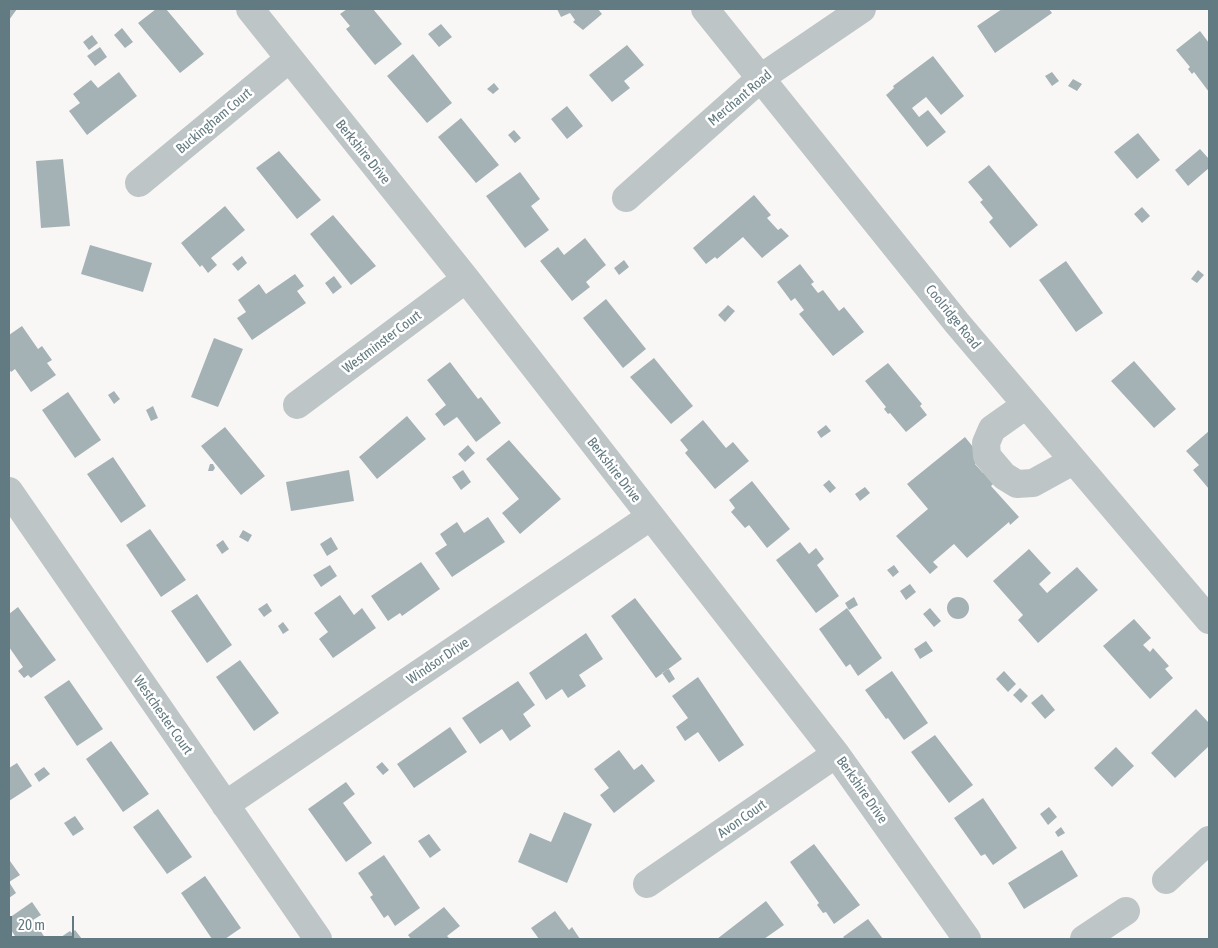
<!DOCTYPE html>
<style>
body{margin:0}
#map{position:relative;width:1218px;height:948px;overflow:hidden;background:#f8f7f5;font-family:"Asap Condensed",sans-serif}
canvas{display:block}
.frame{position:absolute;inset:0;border:10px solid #627a81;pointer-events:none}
.scale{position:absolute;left:10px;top:916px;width:64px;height:22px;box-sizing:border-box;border:2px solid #627a81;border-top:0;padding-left:6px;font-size:15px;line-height:18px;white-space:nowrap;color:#627a81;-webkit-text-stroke:4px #fff;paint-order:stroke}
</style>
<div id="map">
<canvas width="1218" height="948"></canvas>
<div class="frame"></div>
<div class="scale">20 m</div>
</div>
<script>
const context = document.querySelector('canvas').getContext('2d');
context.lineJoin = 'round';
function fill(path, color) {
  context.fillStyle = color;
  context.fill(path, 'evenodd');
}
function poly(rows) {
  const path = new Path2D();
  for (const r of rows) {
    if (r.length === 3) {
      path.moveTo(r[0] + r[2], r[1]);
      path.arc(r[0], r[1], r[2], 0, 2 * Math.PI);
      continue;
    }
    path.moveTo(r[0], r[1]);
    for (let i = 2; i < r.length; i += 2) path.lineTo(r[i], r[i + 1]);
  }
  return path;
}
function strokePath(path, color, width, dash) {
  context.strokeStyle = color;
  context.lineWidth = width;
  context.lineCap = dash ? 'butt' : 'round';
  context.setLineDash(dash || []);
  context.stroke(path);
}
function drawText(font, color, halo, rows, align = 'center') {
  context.font = font + ' "Asap Condensed",sans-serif';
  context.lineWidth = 5;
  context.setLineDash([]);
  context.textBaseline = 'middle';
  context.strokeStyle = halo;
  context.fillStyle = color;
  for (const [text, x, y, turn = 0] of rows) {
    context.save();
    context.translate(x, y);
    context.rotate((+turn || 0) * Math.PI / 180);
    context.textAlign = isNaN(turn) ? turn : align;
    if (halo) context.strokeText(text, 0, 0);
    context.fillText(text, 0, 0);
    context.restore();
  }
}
const building = poly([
 [9,9,17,9,9,20],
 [156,9,166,9,204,54,180,73,138,23],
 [347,9,373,9,402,44,375,65,346,29,350,26,340,14],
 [557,9,598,9,602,14,583,30,573,22,575,20,570,13,561,17],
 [1002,9,1049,9,1052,13,995,53,977,26],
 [441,24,452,37,439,47,428,34],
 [122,28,133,42,125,48,114,35],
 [1200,31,1209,43,1209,92,1194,72,1192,74,1188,69,1190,67,1176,50],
 [92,35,98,43,89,50,83,42],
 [627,45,644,65,624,81,630,88,612,102,589,75],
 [100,47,107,57,95,66,87,56],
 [413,54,452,103,427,123,387,76],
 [933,56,964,96,941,115,926,97,912,108,919,117,928,110,946,132,927,147,886,95,894,88,893,86],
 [119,72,137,96,87,135,69,111,80,103,73,94,91,80,98,88],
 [1052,72,1059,81,1052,86,1045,76],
 [1073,79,1082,84,1077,91,1068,86],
 [494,83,499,89,493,94,487,89],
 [567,106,583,126,567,139,551,119],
 [461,118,499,165,476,183,438,137],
 [514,130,521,138,515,143,508,135],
 [1138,133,1160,160,1137,179,1114,152],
 [1200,149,1209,159,1209,168,1188,186,1175,170],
 [279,151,321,200,297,219,256,168],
 [63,159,70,226,41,228,36,161],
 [989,165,1038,225,1010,248,989,222,993,218,980,202,983,200,968,182],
 [520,172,540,199,531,206,549,230,525,248,486,196],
 [754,195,771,215,767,218,778,230,781,228,789,236,762,258,743,237,717,259,715,257,706,264,693,248],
 [225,206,245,230,211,258,217,265,208,273,202,265,200,267,181,243],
 [1142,207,1150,216,1142,223,1134,214],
 [333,215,376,266,351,285,310,234],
 [585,238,606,265,586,282,590,287,572,301,540,261,558,247,564,255],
 [90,245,152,263,143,292,81,274],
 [242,256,247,263,238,271,232,264],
 [624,260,629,267,619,275,614,268],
 [1066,261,1103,313,1076,332,1039,280],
 [800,264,814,282,811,284,818,293,823,290,839,311,844,307,864,332,833,356,799,314,804,310,795,298,791,301,777,282],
 [1198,270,1204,275,1197,283,1191,279],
 [295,274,304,286,297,291,306,303,252,340,237,318,246,312,238,300,259,284,266,294],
 [334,276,342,287,333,294,325,283],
 [606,299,646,349,623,368,583,318],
 [728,305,735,311,725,322,718,315],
 [22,326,38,349,42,346,52,360,47,363,56,375,31,392,15,369,11,372,9,369,9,335],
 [214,338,243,349,218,407,191,397],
 [654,358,693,406,671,424,630,377],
 [1134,361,1176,409,1154,428,1111,381],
 [450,362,478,399,481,397,501,423,476,442,457,417,444,426,435,414,446,405,427,380],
 [888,363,922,404,920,406,927,415,906,432,890,413,888,414,884,409,886,407,865,381],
 [114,391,120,399,114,404,108,395],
 [68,392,101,440,75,458,42,410],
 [153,406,158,418,151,421,146,410],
 [407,416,426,439,377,479,359,457],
 [703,420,726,448,733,442,749,461,715,489,685,453,688,450,680,440],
 [826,425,831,431,821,438,817,432],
 [225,427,265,476,241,495,201,446],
 [1209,431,1209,489,1193,470,1199,465,1186,451],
 [965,437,982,458,975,464,983,473,991,467,1000,478,991,486,1019,517,1010,525,1009,522,967,558,954,544,933,562,938,567,930,574,896,536,928,509,907,484],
 [509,440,561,499,520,534,502,513,519,499,486,459],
 [468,445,475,453,465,462,458,454],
 [113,457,146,506,121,523,87,474],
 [210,464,213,464,215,468,213,471,208,471],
 [349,470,354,501,291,511,286,482],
 [463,470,471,482,461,490,452,477],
 [829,480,836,488,830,493,823,485],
 [752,481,790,529,767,548,749,525,745,528,731,512,735,508,729,500],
 [865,487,870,493,860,501,855,494],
 [488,517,505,542,452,577,435,553,447,545,440,534,457,522,464,533],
 [150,529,186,580,161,597,126,545],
 [243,530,252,535,248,542,239,537],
 [331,537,338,549,327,556,320,544],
 [223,540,229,549,222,554,216,545],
 [800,542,809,554,816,548,824,559,817,565,839,596,816,613,776,560],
 [1029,549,1051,573,1039,584,1047,593,1077,567,1098,590,1038,643,1018,620,1023,615,993,581],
 [421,562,440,589,402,616,400,613,388,621,371,596],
 [330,565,337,576,321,587,313,575],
 [894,565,899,572,893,577,887,570],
 [910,584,916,592,906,600,900,591],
 [197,594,232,645,207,663,171,611],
 [340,595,354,615,362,608,376,628,333,658,319,639,328,632,314,613],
 [958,608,11],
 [854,597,858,605,849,610,845,603],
 [635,598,682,659,656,678,611,616],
 [267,603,272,611,264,617,258,609],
 [18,607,56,660,31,678,28,675,24,678,18,671,23,667,9,647,9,614],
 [847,608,882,658,858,676,850,664,846,667,819,629],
 [930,608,941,621,934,627,923,614],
 [1134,619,1151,638,1143,645,1150,652,1153,648,1169,666,1165,669,1173,678,1150,699,1103,646],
 [283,622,289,630,283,634,278,626],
 [586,633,603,659,579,675,586,686,568,698,562,689,546,700,529,673],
 [926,641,933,651,920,659,914,649],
 [240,660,279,713,254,731,216,677],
 [669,669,675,679,669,683,662,673],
 [892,671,928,723,904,740,888,718,886,719,865,690],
 [1004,671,1016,684,1008,692,996,679],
 [698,677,744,745,719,762,698,732,685,741,676,727,688,718,672,696],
 [69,680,103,729,77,746,44,697],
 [518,681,535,705,523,714,531,726,510,741,502,729,480,744,462,718],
 [1020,688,1028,696,1021,703,1013,695],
 [1042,694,1055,710,1045,719,1031,703],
 [1196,709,1209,723,1209,746,1175,778,1151,753],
 [450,727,467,752,414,788,397,764],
 [935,735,973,785,949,803,911,752],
 [111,741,149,794,123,812,86,759],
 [1116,747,1134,766,1112,787,1094,768],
 [619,750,634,770,642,764,655,781,614,813,600,795,609,788,594,769],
 [382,762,389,770,383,775,376,767],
 [17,763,32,786,9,801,9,768],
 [44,767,50,774,39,782,34,774],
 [346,782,355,794,343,803,372,843,346,862,308,809],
 [983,798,1017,848,993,865,985,854,981,856,954,818],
 [1049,807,1057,817,1048,825,1040,814],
 [158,809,192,857,167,874,133,827],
 [564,812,592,824,567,883,518,862,530,833,551,842],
 [75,816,84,829,73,836,64,823],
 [1061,827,1065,833,1058,837,1055,832],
 [429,834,441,850,430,858,418,841],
 [814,844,860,905,834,924,826,912,823,913,817,905,819,903,790,862],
 [1062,850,1078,876,1024,909,1008,883],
 [384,855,420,908,395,926,388,915,384,918,370,897,373,895,358,873],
 [10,861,20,875,9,882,16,893,9,898,9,862],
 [205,876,241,928,225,939,212,939,181,893],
 [766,901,784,925,764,939,717,939],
 [32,902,41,915,33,920,46,939,17,939,9,927,9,918],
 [444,907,460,926,447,936,450,939,411,939,408,935],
 [555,911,569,930,572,927,580,939,539,939,531,928],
 [868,919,883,939,845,939,843,937],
 [75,930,82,939,58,939,70,931,72,933]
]);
const minor = poly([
 [250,9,466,279,836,754,967,939],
 [705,9,957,323,1209,620],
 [139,183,289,59],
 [626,198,762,77,862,9],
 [297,405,466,279],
 [1026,405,992,429,986,443,987,456,1004,476,1017,484,1033,483,1073,461],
 [9,491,318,939],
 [225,805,650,517],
 [1166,880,1209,840],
 [647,884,836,754],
 [1084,939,1126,911]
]);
const streetNames = [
 ["Merchant Road",740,98,-40],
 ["Buckingham Court",214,121,-40],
 ["Berkshire Drive",363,152,51],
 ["Coolridge Road",953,317,51],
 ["Westminster Court",382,342,-37],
 ["Berkshire Drive",614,470,52],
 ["Windsor Drive",438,661,-34],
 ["Westchester Court",163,715,55],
 ["Berkshire Drive",862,790,55],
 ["Avon Court",742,819,-35]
];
fill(building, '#a5b2b5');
strokePath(minor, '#bec5c7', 28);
drawText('14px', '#627a81', '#fff', streetNames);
</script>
